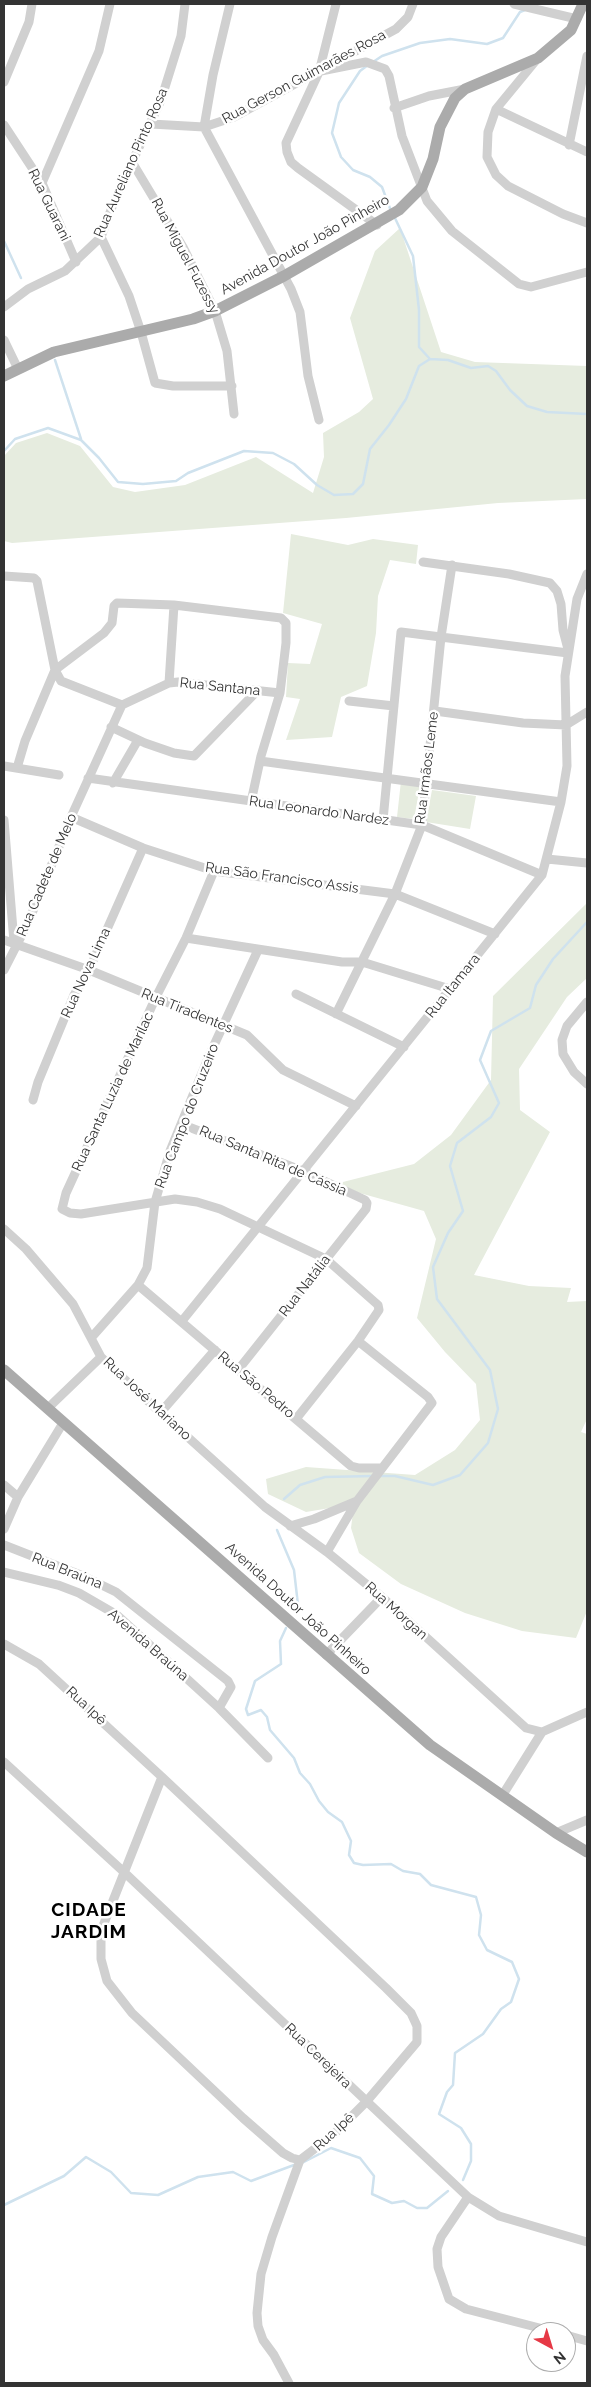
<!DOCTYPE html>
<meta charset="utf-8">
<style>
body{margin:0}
#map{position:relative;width:591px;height:2387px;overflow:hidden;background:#fff;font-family:Raleway,sans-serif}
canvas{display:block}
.frame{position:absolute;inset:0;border:5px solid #333;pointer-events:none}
.north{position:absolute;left:526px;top:2322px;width:50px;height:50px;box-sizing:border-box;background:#fff;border:1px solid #adadad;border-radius:50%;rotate:141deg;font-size:14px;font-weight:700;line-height:20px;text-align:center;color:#333}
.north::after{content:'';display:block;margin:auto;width:18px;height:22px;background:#e63946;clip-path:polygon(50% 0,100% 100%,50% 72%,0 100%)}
</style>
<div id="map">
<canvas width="591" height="2387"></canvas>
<div class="frame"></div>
<div class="north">N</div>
</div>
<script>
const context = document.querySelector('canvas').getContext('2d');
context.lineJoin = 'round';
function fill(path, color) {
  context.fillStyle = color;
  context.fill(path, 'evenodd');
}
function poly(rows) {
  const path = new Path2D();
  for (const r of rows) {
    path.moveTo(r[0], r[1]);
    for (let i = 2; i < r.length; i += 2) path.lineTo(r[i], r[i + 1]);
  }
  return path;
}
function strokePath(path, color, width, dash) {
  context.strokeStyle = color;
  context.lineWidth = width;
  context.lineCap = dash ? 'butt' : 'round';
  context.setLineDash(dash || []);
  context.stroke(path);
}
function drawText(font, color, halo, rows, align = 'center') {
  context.font = font + ' Raleway,sans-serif';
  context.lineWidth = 5;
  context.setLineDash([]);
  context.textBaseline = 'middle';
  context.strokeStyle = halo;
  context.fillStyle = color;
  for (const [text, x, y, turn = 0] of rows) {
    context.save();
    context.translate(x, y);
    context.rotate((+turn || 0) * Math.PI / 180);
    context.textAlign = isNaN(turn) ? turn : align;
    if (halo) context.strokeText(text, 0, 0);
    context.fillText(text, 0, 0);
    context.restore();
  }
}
const green = poly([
 [400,228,441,352,475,362,587,366,587,499,498,503,346,518,12,543,4,541,4,456,16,443,47,433,80,446,113,487,135,492,185,485,256,457,313,493,324,457,323,433,359,412,373,399,350,318,375,251],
 [291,534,348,545,373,539,418,545,416,564,390,560,378,596,376,633,367,686,341,697,332,737,286,740,300,699,286,697,288,663,310,664,322,624,283,613],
 [401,781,420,786,414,819,397,817],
 [432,790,476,796,470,829,426,822],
 [587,903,587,978,567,997,519,1069,520,1110,550,1132,474,1275,529,1286,571,1288,567,1302,587,1301,587,1419,581,1432,587,1434,587,1611,576,1638,522,1631,465,1613,401,1584,359,1553,351,1528,354,1504,306,1512,268,1494,266,1479,306,1467,415,1475,455,1450,480,1420,476,1384,445,1352,417,1318,436,1239,424,1211,331,1185,414,1164,451,1135,491,1080,493,996]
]);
const stream = poly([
 [373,62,382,56,420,43,450,39,487,44,503,38,520,12,525,10],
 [368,65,360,71,339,103,332,133,341,157,353,170,370,177,382,187,391,211],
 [394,216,413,256,419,310,419,347,430,359,448,360,471,368,488,366,496,371,510,390,527,406,547,412,587,414],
 [4,241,21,278],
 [55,360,81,439],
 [4,451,15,439,48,428,81,440,99,458,118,482,143,484,176,481,188,473,244,451,273,453,294,464,317,485,334,495,353,494,363,484,370,449,389,425,406,399,419,366,430,359],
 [379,1476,395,1476,433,1485,460,1475,488,1443,498,1409,490,1370,437,1299,433,1267,448,1233,463,1211,450,1166,457,1143,491,1117,499,1103,480,1060,491,1031,530,1008,536,985,553,959,587,922],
 [284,1499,300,1485,325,1477,373,1476],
 [277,1530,294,1570,298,1605],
 [286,1628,280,1641,281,1664,255,1681,246,1709,248,1715,261,1710,267,1717,270,1730,294,1758,300,1773,310,1784,319,1801,328,1812,342,1822,351,1841,349,1855,354,1863,363,1865,391,1864,403,1871,420,1874,431,1885,476,1897,481,1915,479,1935,487,1950,512,1962,519,1979,511,2002,501,2009,483,2034,455,2053,453,2085,447,2092,439,2114,461,2128,471,2144,471,2161,463,2180],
 [302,2163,331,2148,360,2158,374,2176,372,2194,392,2203,404,2201,417,2208,427,2208,448,2191],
 [4,2205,64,2176,86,2157,111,2172,131,2193,158,2195,198,2177,233,2172,251,2181,294,2165]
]);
const minor = poly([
 [230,4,213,75,204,127,291,289,300,312,308,376,319,420],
 [336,4,319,72,286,143,287,152,291,162,298,168,377,225],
 [514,4,577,19],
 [538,58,496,109,488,132,487,157,496,175,508,186,563,214,587,223],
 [321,71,366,62,385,69,389,76,402,136,427,201,452,231,519,284,531,287,587,272],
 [4,82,29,22,32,4],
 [394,108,429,96,465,89],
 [496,109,587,152],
 [151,124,204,127,234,117,396,29,408,17,413,4],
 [4,125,42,183,76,262],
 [569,145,587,56],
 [132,162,183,247,215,311,227,351,234,414],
 [42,183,99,51,110,4],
 [101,237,129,296,141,332,155,383,173,386,232,386],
 [4,307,28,289,65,271,101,237,115,199,161,100,181,36,185,4],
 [4,340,17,367],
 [423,562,509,574,550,583,557,591,561,604,563,630,568,649],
 [4,576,34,578,37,581,55,670,61,681,122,705,169,683,178,682,280,693],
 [169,683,174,605],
 [349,701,394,706],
 [435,711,523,723,566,725,587,712],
 [111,727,145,743,174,753,194,756,258,690],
 [260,761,561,802],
 [4,766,59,775],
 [17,768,25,741,55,670,104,633,112,623,114,606,117,603,174,605,281,618,286,623,286,643,280,693,261,756,251,802],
 [88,778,422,825,542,875],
 [113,783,138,740],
 [71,817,143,848,214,871,395,894,495,934],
 [4,820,14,942],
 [383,820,401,632,568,653],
 [547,859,587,863],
 [214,871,186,938,156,997,66,1193,62,1209,70,1213,81,1214,175,1199,197,1202,220,1209,326,1259,378,1305,379,1310,358,1341,296,1419],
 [186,938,342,962,362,962,450,989],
 [4,940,89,970,247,1035,283,1070,356,1106],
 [4,970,28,923,71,817,122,705],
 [296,994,404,1047],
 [587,1002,567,1026,562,1040,563,1054,574,1072,587,1084],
 [336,1014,395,894,422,825,441,637,452,565],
 [33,1100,38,1082,74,995,89,970,143,848],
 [181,1124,303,1171,365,1200,367,1203,366,1209,238,1370],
 [4,1229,26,1249,73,1304,101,1357,139,1393,265,1507,327,1552,382,1597,526,1728,542,1732],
 [138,1285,351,1466,359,1468,381,1468],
 [182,1321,542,875,561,802,567,766,565,676,577,599,587,574],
 [91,1338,138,1285,147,1268,155,1202,170,1151,209,1056,258,950],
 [48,1408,101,1357],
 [161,1412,215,1350],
 [4,1485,18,1497],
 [290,1526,314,1519,357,1501],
 [4,1529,18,1497,63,1423],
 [4,1545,83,1576,116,1592,228,1681,231,1687,219,1708],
 [327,1552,357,1501,432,1403,428,1397,358,1341],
 [4,1572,58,1585,79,1593,117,1615,219,1708,268,1758],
 [4,1644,39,1664,162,1777],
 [326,1655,382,1597],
 [4,1762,125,1873,468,2197,441,2237,437,2249,438,2267,449,2299,466,2309,555,2332],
 [162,1777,386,1988,411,2013,417,2026,417,2042,366,2102,334,2134,300,2160,292,2158,283,2153,243,2118,132,2013,107,1981,101,1959,101,1931,162,1777],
 [502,1796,542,1732,587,1712],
 [556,1833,587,1820],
 [468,2197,499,2216,587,2242],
 [566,2335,587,2341],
 [289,2383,274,2355,263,2340,258,2326,257,2313,261,2274,272,2237,300,2160]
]);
const major = poly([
 [4,376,54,352,193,319,215,311,284,276,399,210,422,187,433,159,440,127,455,98,465,89,538,58,571,30,583,4],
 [4,1370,430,1745,556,1833,587,1852]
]);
const streetNames = [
 ["Rua Gerson Guimarães Rosa",304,77,-28],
 ["Rua Aureliano Pinto Rosa",131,163,-66],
 ["Rua Guarani",49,205,64],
 ["Avenida Doutor João Pinheiro",305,245,-29],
 ["Rua Miguel Fuzessy",185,256,62],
 ["Rua Santana",220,687,6],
 ["Rua Irmãos Leme",427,768,-83],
 ["Rua Leonardo Nardez",319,811,8],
 ["Rua Cadete de Melo",47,875,-67],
 ["Rua São Francisco Assis",282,878,8],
 ["Rua Nova Lima",86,973,-65],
 ["Rua Itamara",453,986,-51],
 ["Rua Tiradentes",187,1011,22],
 ["Rua Santa Luzia de Marilac",113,1092,-65],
 ["Rua Campo do Cruzeiro",187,1116,-69],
 ["Rua Santa Rita de Cássia",273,1161,23],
 ["Rua Natália",305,1286,-52],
 ["Rua São Pedro",256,1385,40],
 ["Rua José Mariano",147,1399,43],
 ["Rua Braúna",67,1571,22],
 ["Avenida Doutor João Pinheiro",298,1609,42],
 ["Rua Morgan",396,1611,42],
 ["Avenida Braúna",148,1645,41],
 ["Rua Ipê",86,1706,43],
 ["Rua Cerejeira",318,2056,44],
 ["Rua Ipê",334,2132,-42]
];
const districtNames = [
 ["CIDADE",89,1910],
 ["JARDIM",89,1932]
];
fill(green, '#e6ecdf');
strokePath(stream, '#cfe2ee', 2.5);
strokePath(minor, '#d0d0d0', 9);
strokePath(major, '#ababab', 11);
drawText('14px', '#333', '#fff', streetNames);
context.letterSpacing = '1px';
drawText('bold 19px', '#000', '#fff', districtNames);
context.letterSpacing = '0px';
</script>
